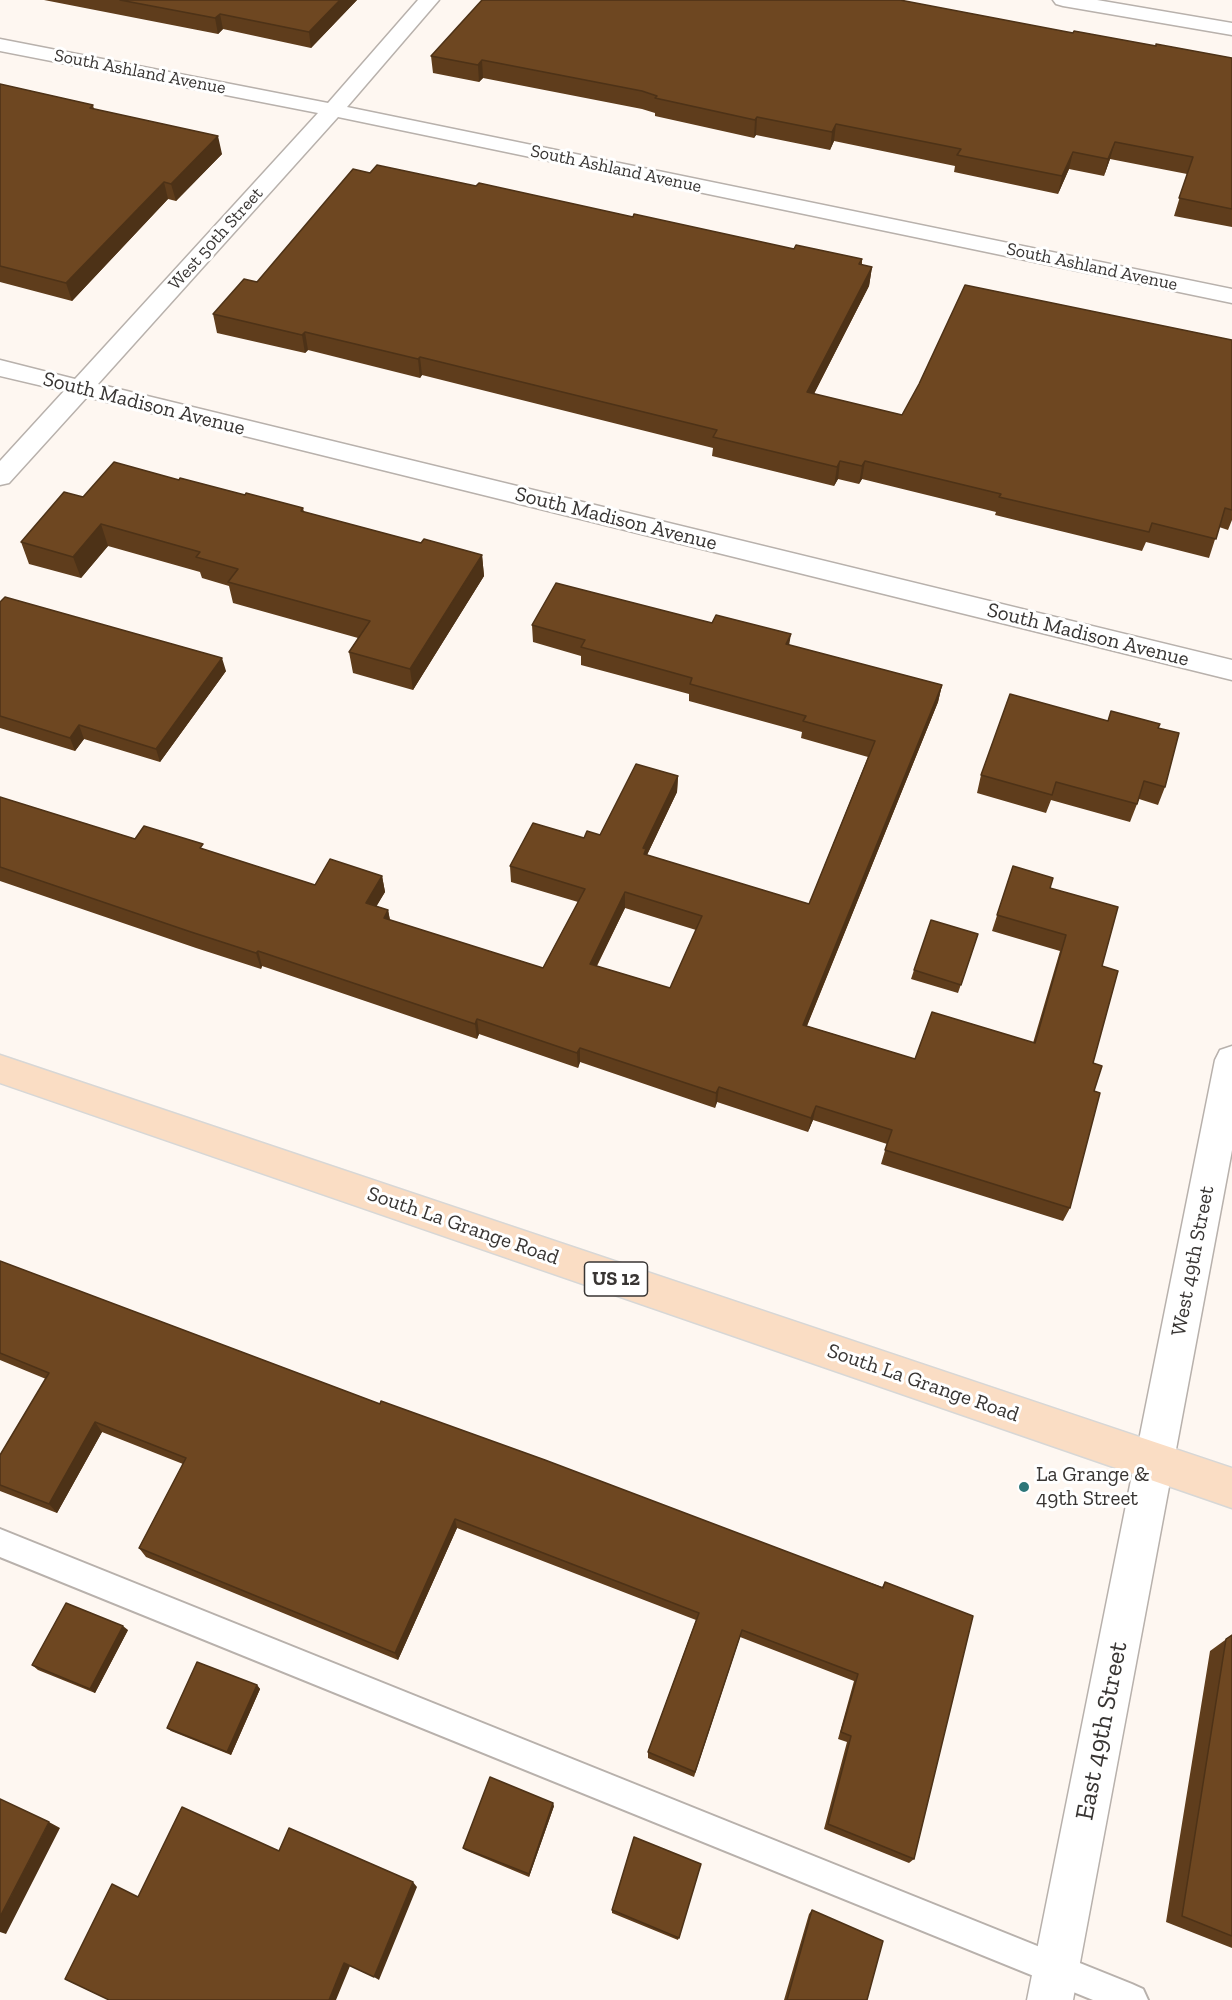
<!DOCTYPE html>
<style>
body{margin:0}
canvas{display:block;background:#fef7f1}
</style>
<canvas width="1232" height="2000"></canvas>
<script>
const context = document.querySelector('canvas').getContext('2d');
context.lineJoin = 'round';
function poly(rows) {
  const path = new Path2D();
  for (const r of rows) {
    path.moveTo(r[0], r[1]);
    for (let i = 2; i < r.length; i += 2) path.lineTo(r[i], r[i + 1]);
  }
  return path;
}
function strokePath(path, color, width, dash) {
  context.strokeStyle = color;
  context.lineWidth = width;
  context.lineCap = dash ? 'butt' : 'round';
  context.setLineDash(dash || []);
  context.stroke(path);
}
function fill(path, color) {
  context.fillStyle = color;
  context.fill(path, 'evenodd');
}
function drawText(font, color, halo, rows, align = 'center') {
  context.font = font + ' "Zilla Slab",serif';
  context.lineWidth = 6;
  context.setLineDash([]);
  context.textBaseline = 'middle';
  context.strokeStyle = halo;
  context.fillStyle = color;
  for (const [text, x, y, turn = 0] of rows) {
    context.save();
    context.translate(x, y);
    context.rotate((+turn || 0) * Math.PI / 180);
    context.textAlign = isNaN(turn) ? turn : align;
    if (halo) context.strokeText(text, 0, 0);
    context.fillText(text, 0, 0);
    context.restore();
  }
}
const lane = poly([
 [0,1529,1132,1984,1143,1989,1148,2000,1093,2000,0,1557,0,1529]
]);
const street = poly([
 [418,0,439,0,347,107,1232,289,1232,303,338,117,98,384,1232,660,1232,680,87,397,9,483,0,485,0,461,64,391,0,376,0,360,75,379,318,113,0,51,0,39,328,103,418,0],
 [1053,0,1097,0,1232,23,1232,35,1063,6,1056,4,1053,0],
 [1232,1046,1232,1150,1073,2000,1027,2000,1215,1060,1220,1050,1232,1046]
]);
const primary = poly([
 [0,1055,1232,1468,1232,1508,0,1083,0,1055]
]);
const wall = poly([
 [44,0,357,0,311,48,223,29,218,34],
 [1073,33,1232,58,1232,227,1174,216,1187,174,1110,159,1104,176,1069,169,1058,194,954,172,955,166,834,141,830,150,756,135,754,138,655,116,655,113,642,109,483,78,479,82,433,73,431,56],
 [0,84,93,105,94,109,222,154,176,201,168,199,72,301,0,282],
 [370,173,476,186,794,249,862,259,862,265,872,267,869,286,814,394,902,415,1232,340,1232,520,1228,530,1219,527,1209,558,1146,542,1142,551,995,515,996,512,862,479,859,484,838,479,834,486,712,456,713,448,422,375,420,378,308,350,305,353,217,333,213,314,257,282],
 [179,480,303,508,304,512,421,543,482,555,484,576,413,690,353,673,349,652,358,638,233,603,229,586,202,578,200,572,108,546,81,578,29,564,21,542,83,497],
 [0,602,226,671,160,762,84,739,75,751,0,728],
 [532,625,789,645,942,685,938,702,807,1026,915,1059,1033,1043,1060,951,992,931,1013,866,1050,888,1102,966,1093,1063,1094,1091,1070,1208,1063,1221,881,1164,887,1144,813,1120,808,1132,717,1102,715,1108,580,1062,578,1068,479,1034,477,1039,262,966,261,969,196,948,0,881,0,797,135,839,204,850,315,885,382,876,385,892,376,906,388,910,390,920,543,968,578,902,511,882,510,866,584,838,600,835,678,776,677,792,647,855,809,904,868,757,801,738,802,732,689,701,689,694,581,665,581,656,533,642],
 [625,908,696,930,670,988,597,966],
 [1108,720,1158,728,1165,787,1158,805,1139,799,1130,822,1051,800,1046,813,977,793,981,775],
 [978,934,958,993,911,979,914,970],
 [0,1261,380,1404,882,1587,885,1582,914,1859,909,1863,824,1829,847,1742,838,1739,854,1681,740,1637,694,1777,648,1758,648,1752,696,1620,457,1528,398,1660,146,1557,139,1548,183,1464,102,1432,57,1513,0,1491,0,1455,46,1379,0,1360],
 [128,1630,95,1693,38,1670,32,1665],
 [1232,1635,1232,1948,1166,1922,1210,1651],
 [257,1685,260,1689,231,1755,171,1731,167,1728],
 [554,1806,529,1877,465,1850,463,1848],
 [701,1864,678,1940,612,1913,612,1910],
 [812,1910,867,2000,784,2000,809,1914]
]);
const shadedWall = poly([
 [340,0,357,0,311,48,309,32],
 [220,14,223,29,218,34,215,18],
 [482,60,483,78,479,82,478,65],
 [757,117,756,135,754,138,755,120],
 [836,124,834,141,830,150,832,132],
 [218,136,222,154,176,201,171,184],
 [1115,142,1110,159,1104,176,1108,159],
 [1073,152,1069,169,1058,194,1062,176],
 [164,182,168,199,72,301,66,283],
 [872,267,869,286,805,411,807,392],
 [305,332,308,350,305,353,302,335],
 [420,357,422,375,420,378,418,359],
 [840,461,838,479,834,486,837,467],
 [865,461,862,479,859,484,862,466],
 [101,524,108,546,81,578,73,557],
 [482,555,484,576,413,690,410,669],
 [791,634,788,652,786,644],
 [222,658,226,671,160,762,156,749],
 [942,685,938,702,801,1040,803,1025],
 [79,725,84,739,75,751,70,738],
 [678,776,677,792,646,857,645,866,643,848],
 [382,876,385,892,369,919,366,903],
 [625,892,625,908,590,979,590,964],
 [388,910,391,926,384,918],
 [258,951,262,966,261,969,256,953],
 [477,1019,479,1034,477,1039,475,1024],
 [580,1048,580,1062,578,1068,577,1053],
 [719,1087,717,1102,715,1108,716,1093],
 [816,1106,813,1120,808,1132,811,1118],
 [95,1422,102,1432,57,1513,49,1504],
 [455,1519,457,1528,398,1660,395,1653],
 [123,1626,128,1630,95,1693,90,1689],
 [257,1685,260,1689,231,1755,227,1752],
 [553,1803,554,1806,529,1877,529,1874],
 [49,1822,60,1828,6,1934,0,1932,0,1917],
 [413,1882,417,1887,379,1980,374,1977],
 [344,1963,350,1966,336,2000,329,2000]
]);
const building = poly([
 [120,0,340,0,309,32,220,14,215,18,120,0],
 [482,0,900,0,1073,33,1074,31,1156,46,1156,44,1232,58,1232,209,1179,198,1193,157,1115,142,1108,159,1073,152,1062,176,957,155,961,149,836,124,832,132,757,117,755,120,655,98,657,96,642,91,482,60,478,65,431,56,482,0],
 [0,84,93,105,90,108,218,136,171,184,164,182,66,283,0,266,0,84],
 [377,165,476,186,479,183,633,217,634,214,794,249,796,245,862,259,859,264,872,267,807,392,902,415,919,384,965,285,1232,340,1232,510,1225,508,1216,539,1152,523,1149,532,999,497,1001,494,865,461,862,466,840,461,837,467,713,437,717,430,420,357,418,359,305,332,302,335,213,314,244,279,257,282,353,169,370,173,377,165],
 [114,462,179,480,180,478,245,495,246,493,303,508,301,511,421,543,424,539,482,555,410,669,349,652,370,621,228,582,238,569,196,557,200,552,101,524,73,557,21,542,64,492,83,497,114,462],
 [556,583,712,623,716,615,791,634,786,644,942,685,803,1025,915,1059,932,1012,1035,1043,1066,935,997,915,1013,866,1053,878,1050,888,1118,907,1102,966,1118,971,1093,1063,1102,1066,1094,1091,1100,1093,1070,1208,885,1150,892,1130,816,1106,811,1118,719,1087,716,1093,580,1048,577,1053,477,1019,475,1024,258,951,256,953,191,932,0,867,0,797,135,839,144,826,203,844,200,848,315,885,330,859,382,876,366,903,388,910,384,918,543,968,585,889,510,866,533,823,584,838,587,831,600,835,636,764,678,776,643,848,646,849,644,854,809,904,875,741,803,721,806,716,690,684,692,678,581,647,585,640,532,625,556,583],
 [625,892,702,916,670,988,590,964,625,892],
 [5,597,222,658,156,749,79,725,70,738,0,716,0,602,5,597],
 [1010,694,1108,721,1111,711,1160,724,1158,728,1179,733,1165,787,1144,781,1137,804,1056,782,1052,795,981,775,1010,694],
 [931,920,978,934,961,985,914,970,931,920],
 [0,1261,380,1404,381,1401,545,1460,883,1588,885,1582,973,1616,914,1859,828,1824,851,1736,841,1732,858,1674,742,1630,695,1772,648,1752,699,1613,455,1519,395,1653,139,1548,186,1458,95,1422,49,1504,0,1485,0,1455,49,1373,0,1353,0,1261],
 [66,1603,123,1626,90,1689,32,1665,66,1603],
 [1232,1635,1232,1936,1182,1916,1226,1639,1232,1635],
 [197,1662,257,1685,227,1752,167,1728,197,1662],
 [490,1777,553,1803,529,1874,463,1848,490,1777],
 [0,1799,49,1822,0,1917,0,1799],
 [182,1807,279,1851,289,1828,413,1882,374,1977,344,1963,329,2000,109,2000,65,1979,112,1884,138,1897,182,1807],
 [634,1837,701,1864,679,1938,612,1910,634,1837],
 [812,1910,883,1941,867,2000,787,2000,812,1910]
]);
const markers = [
 [1024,1487,6,"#2c7679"]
];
const farStreetnames = [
 ["South Ashland Avenue",140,72,11],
 ["South Ashland Avenue",616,169,12],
 ["West 50th Street",216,239,-48],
 ["South Ashland Avenue",1092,267,12]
];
const shields = [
 [616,1279,63]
];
const shieldNames = [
 ["US 12",616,1279]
];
const streetNames = [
 ["South Madison Avenue",144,404,14],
 ["South Madison Avenue",616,519,14],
 ["South Madison Avenue",1088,635,14],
 ["South La Grange Road",463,1226,19],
 ["West 49th Street",1193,1261,-79],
 ["South La Grange Road",923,1383,19]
];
const poiNames = [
 ["La Grange &",1036,1475],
 ["49th Street",1036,1499]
];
const nearStreetnames = [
 ["East 49th Street",1102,1731,-79]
];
strokePath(lane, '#b8b1ac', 4);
strokePath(street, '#b8b1ac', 3);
strokePath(primary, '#d7d7d6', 3);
fill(lane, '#fff');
fill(street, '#fff');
fill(primary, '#faddc4');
fill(wall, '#5f3d1c');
fill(shadedWall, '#4d3217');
fill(building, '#6e4721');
strokePath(building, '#4d3217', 1.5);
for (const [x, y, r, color] of markers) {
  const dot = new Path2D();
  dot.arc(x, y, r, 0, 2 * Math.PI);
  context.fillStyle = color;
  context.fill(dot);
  strokePath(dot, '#fff', 2);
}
drawText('18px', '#383533', '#fff', farStreetnames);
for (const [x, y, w] of shields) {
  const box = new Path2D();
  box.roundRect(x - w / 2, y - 17, w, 34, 4.5);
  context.fillStyle = '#fff';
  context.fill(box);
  strokePath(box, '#383533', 1.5);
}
drawText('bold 20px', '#383533', null, shieldNames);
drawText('21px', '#383533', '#fff', streetNames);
drawText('21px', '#383533', '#fff', poiNames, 'left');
drawText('26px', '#383533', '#fff', nearStreetnames);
</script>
